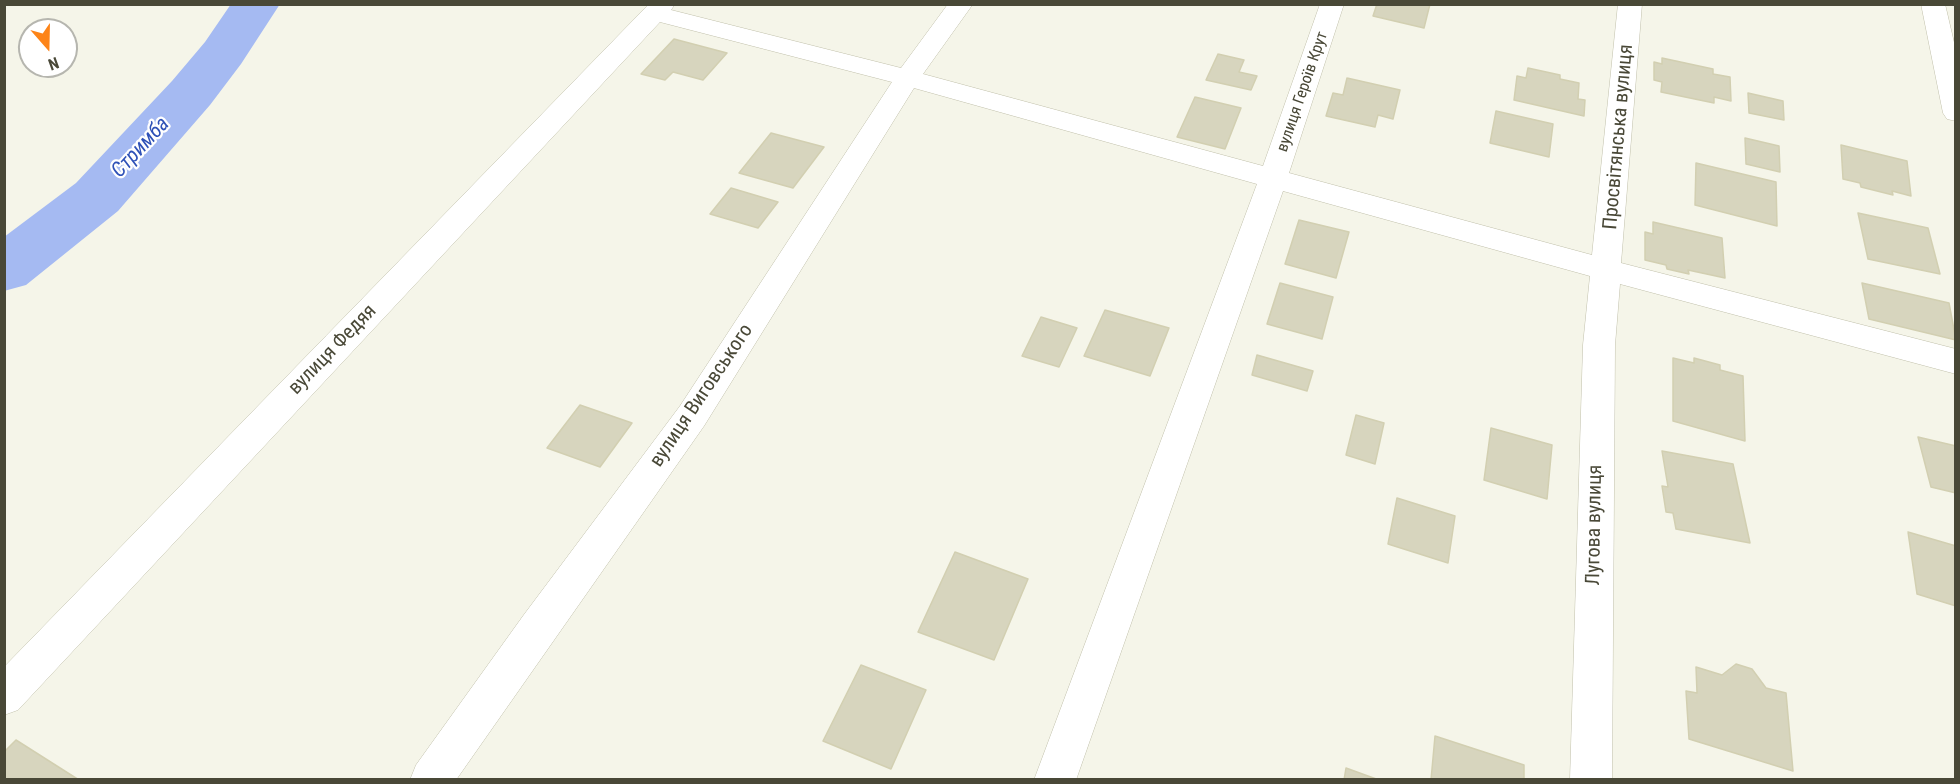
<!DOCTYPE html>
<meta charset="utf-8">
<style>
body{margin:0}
#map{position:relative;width:1960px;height:784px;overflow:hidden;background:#f5f5e9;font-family:"Roboto Condensed",sans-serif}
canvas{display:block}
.frame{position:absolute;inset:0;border:6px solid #494837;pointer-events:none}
.north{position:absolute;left:18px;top:18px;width:60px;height:60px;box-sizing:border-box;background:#fff;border:2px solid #b6b6af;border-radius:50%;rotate:160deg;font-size:16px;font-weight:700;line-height:24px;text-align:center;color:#494837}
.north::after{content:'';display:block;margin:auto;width:21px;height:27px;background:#fd8418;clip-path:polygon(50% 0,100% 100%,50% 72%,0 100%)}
</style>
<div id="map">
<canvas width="1960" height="784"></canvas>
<div class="frame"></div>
<div class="north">N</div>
</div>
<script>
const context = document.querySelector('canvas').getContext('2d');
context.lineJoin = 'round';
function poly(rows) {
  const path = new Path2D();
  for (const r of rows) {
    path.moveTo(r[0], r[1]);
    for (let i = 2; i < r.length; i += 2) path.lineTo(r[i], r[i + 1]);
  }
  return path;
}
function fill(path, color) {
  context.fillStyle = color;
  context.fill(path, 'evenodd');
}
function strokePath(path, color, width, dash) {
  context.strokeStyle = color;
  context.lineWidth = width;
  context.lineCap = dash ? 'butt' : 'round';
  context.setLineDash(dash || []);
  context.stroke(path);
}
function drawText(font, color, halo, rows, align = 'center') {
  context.font = font + ' "Roboto Condensed",sans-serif';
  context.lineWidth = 4.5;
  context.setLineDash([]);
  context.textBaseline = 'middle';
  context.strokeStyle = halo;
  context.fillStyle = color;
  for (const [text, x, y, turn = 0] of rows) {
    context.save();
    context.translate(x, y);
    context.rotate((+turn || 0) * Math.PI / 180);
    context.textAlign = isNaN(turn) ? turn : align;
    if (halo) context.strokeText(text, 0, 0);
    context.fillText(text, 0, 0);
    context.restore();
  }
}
const river = poly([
 [231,4,280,4,241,64,210,105,118,211,26,285,4,291,4,237,76,183,172,81,205,42,231,4]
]);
const building = poly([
 [1377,4,1430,4,1424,28,1373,16,1377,4],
 [674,39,727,53,703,80,673,72,665,80,641,74,674,39],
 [1218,54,1244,60,1239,72,1257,76,1251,90,1206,80,1218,54],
 [1662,58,1713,69,1713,74,1730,77,1731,101,1714,97,1714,103,1661,92,1662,82,1654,80,1654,62,1662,64,1662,58],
 [1528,68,1560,75,1560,79,1579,83,1578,99,1585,100,1584,116,1514,100,1517,76,1526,78,1528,68],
 [1347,78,1400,90,1393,119,1378,115,1375,127,1326,116,1333,93,1343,95,1347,78],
 [1748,93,1783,101,1784,120,1749,113,1748,93],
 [1195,97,1241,108,1225,149,1177,137,1195,97],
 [1496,111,1553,124,1549,157,1490,143,1496,111],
 [771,133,824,147,793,188,739,173,771,133],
 [1745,138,1779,146,1780,172,1746,164,1745,138],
 [1841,145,1907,161,1911,196,1892,191,1893,195,1861,187,1860,183,1843,179,1841,145],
 [1696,163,1776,182,1777,226,1695,205,1696,163],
 [731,188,778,202,758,228,710,214,731,188],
 [1858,213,1928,228,1940,274,1868,259,1858,213],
 [1299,220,1349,232,1336,278,1285,264,1299,220],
 [1653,222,1722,238,1725,278,1688,270,1689,274,1667,269,1666,265,1645,260,1645,232,1653,234,1653,222],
 [1280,283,1333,297,1322,339,1267,324,1280,283],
 [1862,283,1949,303,1956,340,1869,319,1862,283],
 [1105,310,1169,328,1150,376,1084,356,1105,310],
 [1041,317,1077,328,1059,367,1022,356,1041,317],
 [1257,355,1313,371,1307,391,1252,375,1257,355],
 [1673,358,1694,363,1694,358,1720,365,1720,370,1743,376,1745,441,1673,421,1673,358],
 [580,405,632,423,600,467,547,448,580,405],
 [1356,415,1384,423,1375,464,1346,455,1356,415],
 [1491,428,1552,445,1547,499,1484,480,1491,428],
 [1918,437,1956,446,1956,493,1931,487,1918,437],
 [1662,451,1733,464,1750,543,1676,529,1673,513,1666,512,1662,486,1668,487,1662,451],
 [1397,498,1455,516,1448,563,1388,544,1397,498],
 [1908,532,1956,546,1956,606,1917,594,1908,532],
 [955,552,1028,579,994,660,918,632,955,552],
 [1736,664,1752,669,1766,688,1786,693,1793,771,1689,739,1686,691,1697,693,1696,667,1722,675,1736,664],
 [861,665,926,690,891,769,823,741,861,665],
 [1435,736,1524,765,1524,780,1431,780,1435,736],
 [16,740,79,780,4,780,4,752,16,740],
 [1346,768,1379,780,1344,780,1346,768]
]);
const minor = poly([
 [649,4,675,4,671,10,901,68,948,4,973,4,923,74,1263,166,1320,4,1344,4,1289,173,1592,255,1618,4,1642,4,1621,263,1956,349,1956,374,1620,284,1615,345,1612,780,1570,780,1583,345,1590,276,1283,191,1076,780,1034,780,1257,184,914,88,704,426,456,780,410,780,416,765,523,616,680,406,892,82,660,22,18,710,4,715,4,667,649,4],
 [1921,4,1945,4,1956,51,1956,121,1947,119,1943,113,1921,4]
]);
const farStreetnames = [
 ["вулиця Героїв Крут",1303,92,-71]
];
const streetNames = [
 ["Просвітянська вулиця",1619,137,-85],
 ["вулиця Федяя",333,350,-46],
 ["вулиця Виговського",702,396,-56],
 ["Лугова вулиця",1595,525,-89]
];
const waterNames = [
 ["Стримба",141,148,-47]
];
fill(river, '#a5baf2');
fill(building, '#d7d5be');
strokePath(building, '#d2cfb1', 1.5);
strokePath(minor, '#c1c0ab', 1);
fill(minor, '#fff');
drawText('16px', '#494837', '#fff', farStreetnames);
drawText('20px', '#494837', '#fff', streetNames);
drawText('italic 21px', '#2e51b7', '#fff', waterNames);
</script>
